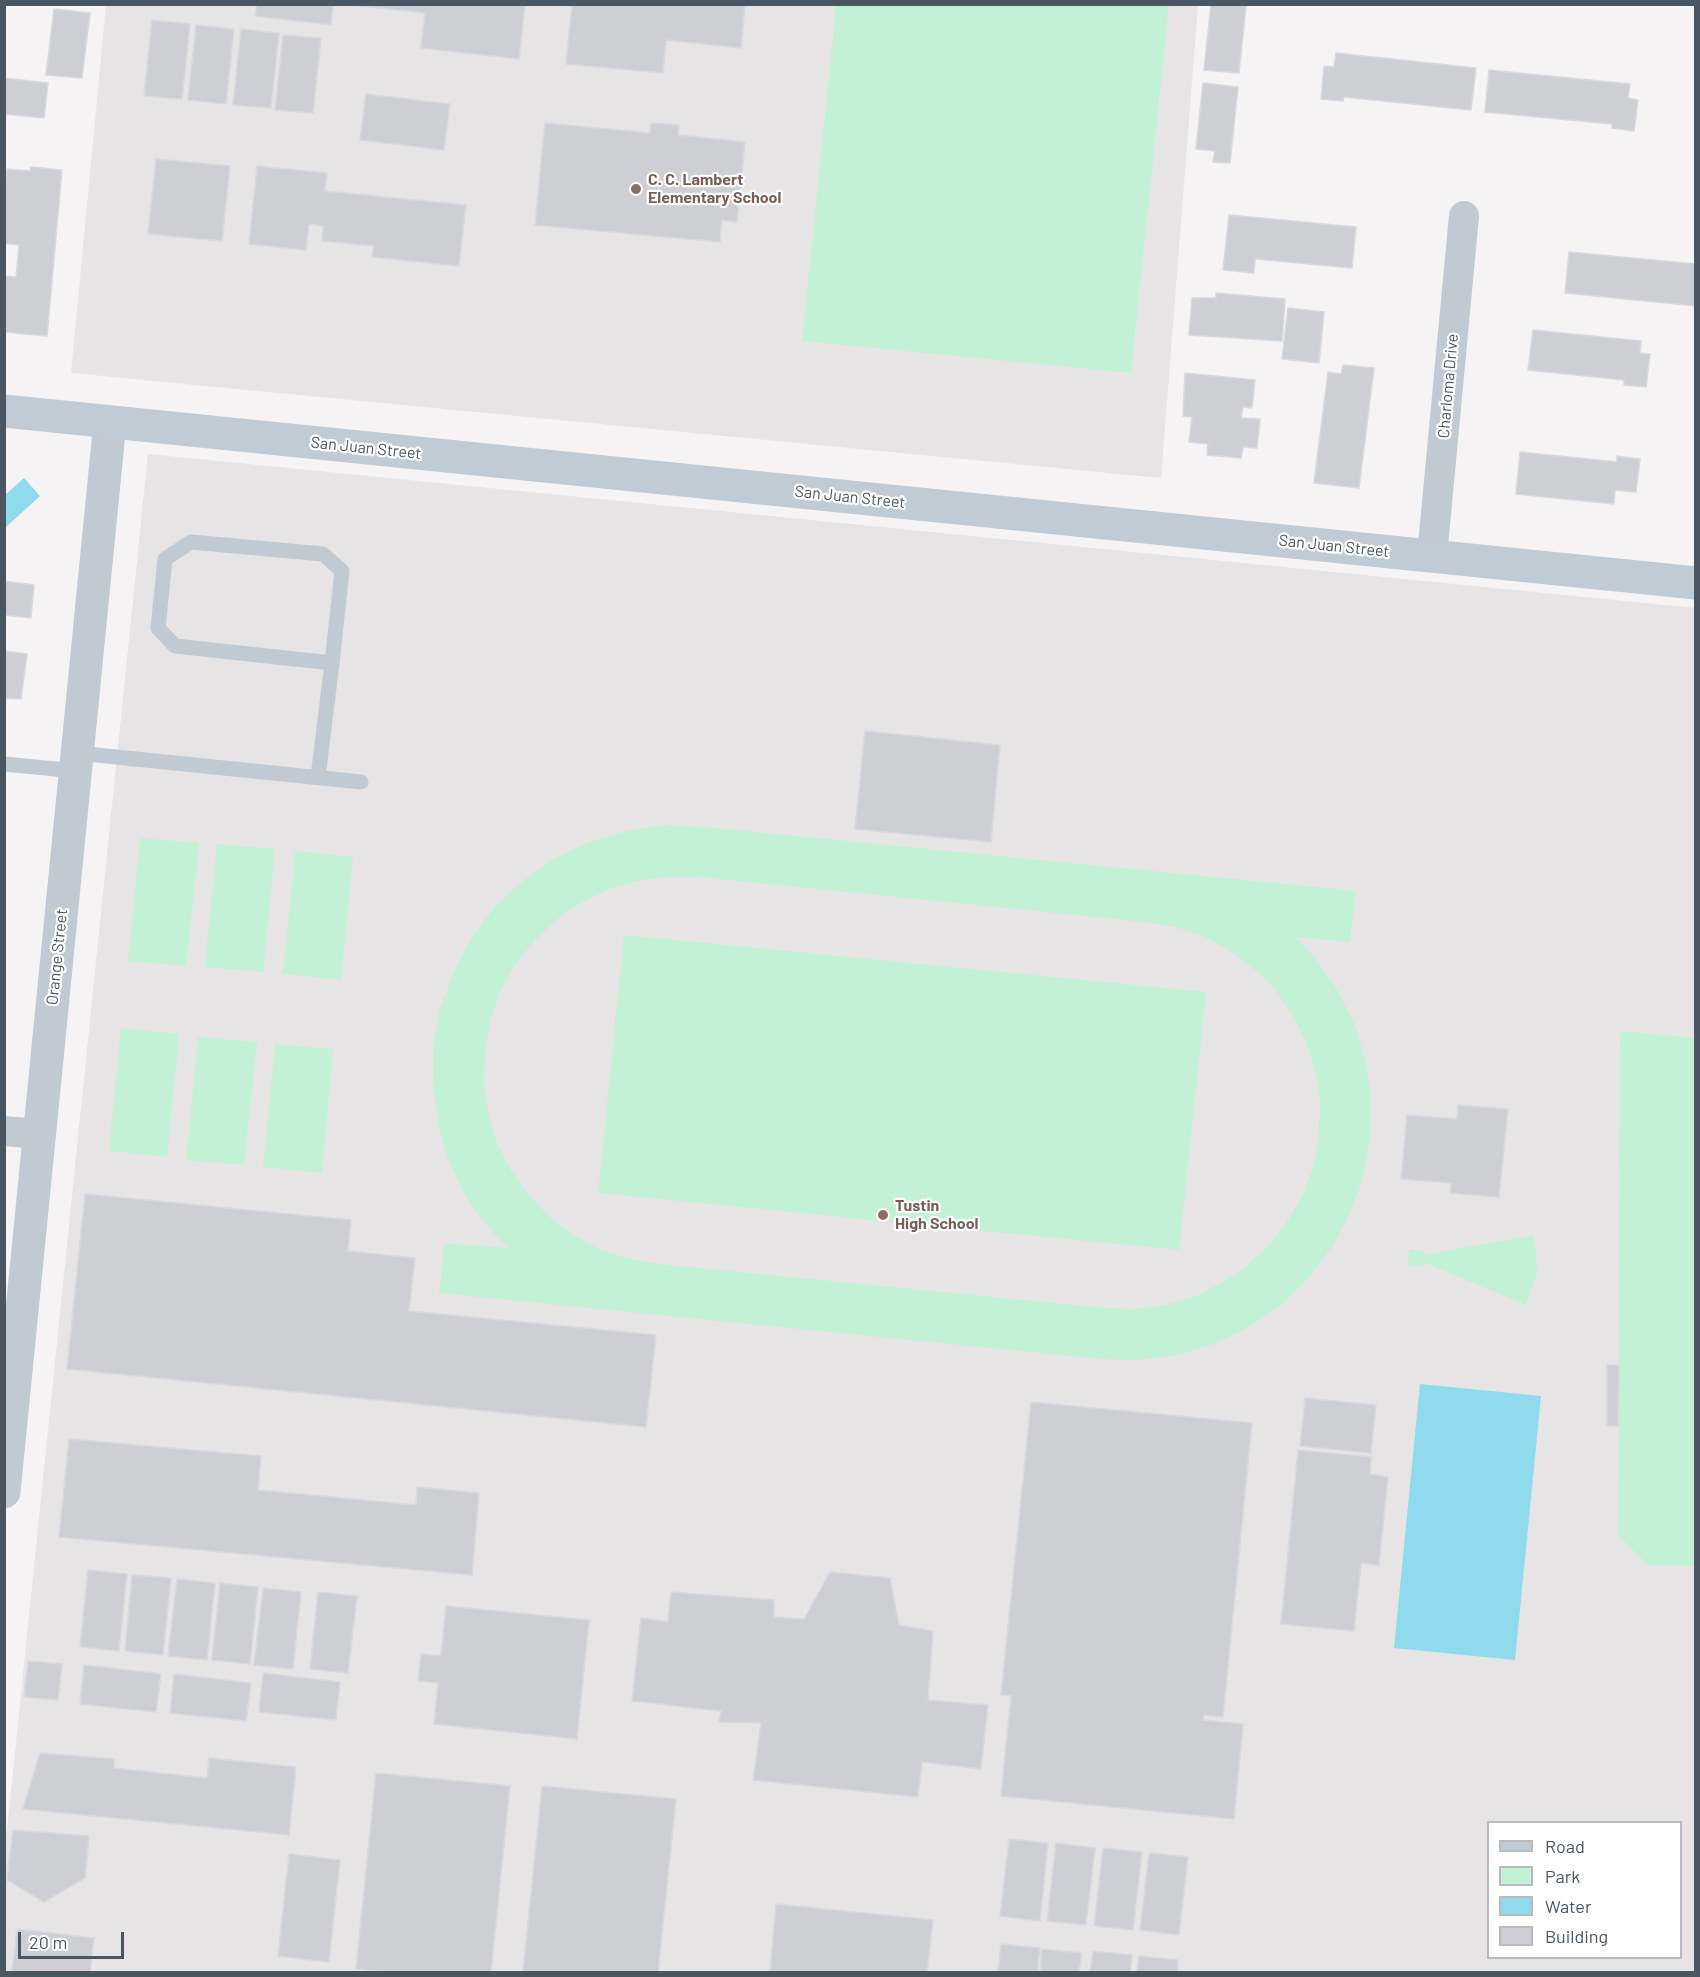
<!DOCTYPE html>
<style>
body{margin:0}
#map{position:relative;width:1700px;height:1977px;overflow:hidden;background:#f5f3f3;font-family:Barlow,sans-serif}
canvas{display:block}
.frame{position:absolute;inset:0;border:6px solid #4a5661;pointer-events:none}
.legend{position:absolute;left:1487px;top:1821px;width:195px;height:138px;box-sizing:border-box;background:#fff;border:2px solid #b7bbc0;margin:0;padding:8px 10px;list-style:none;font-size:18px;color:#4a5661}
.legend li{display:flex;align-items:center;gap:12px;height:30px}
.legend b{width:30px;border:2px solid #b7bbc0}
.scale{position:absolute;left:18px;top:1932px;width:106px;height:27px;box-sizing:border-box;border:3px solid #4a5661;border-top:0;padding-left:8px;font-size:18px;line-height:21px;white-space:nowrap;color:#4a5661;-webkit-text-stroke:4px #fff;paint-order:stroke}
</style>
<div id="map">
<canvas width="1700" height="1977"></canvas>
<div class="frame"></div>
<ul class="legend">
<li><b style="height:8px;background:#c1cbd6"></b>Road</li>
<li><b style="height:16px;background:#c3f1d5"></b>Park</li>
<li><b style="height:16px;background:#90daee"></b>Water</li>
<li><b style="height:16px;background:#cdcfd5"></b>Building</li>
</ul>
<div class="scale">20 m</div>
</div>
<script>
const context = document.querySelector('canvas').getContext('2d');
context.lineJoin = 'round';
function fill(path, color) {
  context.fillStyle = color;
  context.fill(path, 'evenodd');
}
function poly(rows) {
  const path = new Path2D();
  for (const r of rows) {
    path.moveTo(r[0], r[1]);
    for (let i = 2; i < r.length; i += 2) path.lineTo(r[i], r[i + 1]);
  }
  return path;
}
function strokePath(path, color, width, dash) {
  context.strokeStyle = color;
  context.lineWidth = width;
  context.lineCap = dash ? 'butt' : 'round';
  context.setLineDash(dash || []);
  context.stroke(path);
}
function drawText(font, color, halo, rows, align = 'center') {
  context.font = font + ' Barlow,sans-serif';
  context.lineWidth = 4.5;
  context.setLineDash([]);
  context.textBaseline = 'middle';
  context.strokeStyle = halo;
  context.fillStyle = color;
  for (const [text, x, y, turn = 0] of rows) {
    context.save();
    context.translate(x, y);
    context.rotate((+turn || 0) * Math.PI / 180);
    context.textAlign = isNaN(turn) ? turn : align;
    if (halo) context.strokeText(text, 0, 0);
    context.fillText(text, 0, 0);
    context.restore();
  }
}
const education = poly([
 [106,5,1198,5,1161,478,71,373],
 [148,454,1695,608,1695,1972,5,1972,5,1850],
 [1488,1822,1680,1822,1680,1958,1488,1958]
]);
const green = poly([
 [836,5,1169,5,1131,373,802,341],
 [665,825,704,827,1356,891,1350,942,1296,937,1316,959,1338,991,1355,1025,1366,1063,1371,1100,1370,1139,1363,1177,1350,1214,1332,1247,1308,1278,1281,1305,1249,1327,1214,1344,1177,1355,1139,1360,1100,1359,439,1293,444,1243,508,1248,487,1226,465,1195,448,1159,438,1123,433,1084,433,1046,440,1008,454,972,472,937,495,907,524,880,555,858,590,842,627,831],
 [668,877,698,877,1145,922,1175,927,1205,937,1231,951,1255,970,1277,992,1294,1017,1307,1044,1316,1074,1320,1104,1319,1134,1314,1164,1304,1193,1289,1219,1270,1244,1248,1265,1223,1282,1196,1296,1166,1305,1136,1309,1105,1308,658,1264,627,1258,599,1249,572,1234,548,1216,527,1193,510,1169,496,1141,488,1112,484,1082,485,1051,490,1021,500,992,515,965,533,942,556,920,580,903,609,889,637,881],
 [140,838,199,843,186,966,128,961],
 [217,844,275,849,263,972,205,967],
 [295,851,353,857,341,980,283,974],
 [624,935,1206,992,1179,1250,598,1193],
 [121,1028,179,1034,167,1157,109,1151],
 [1620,1031,1695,1038,1695,1566,1648,1565,1618,1535],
 [198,1037,257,1042,244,1165,186,1160],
 [275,1044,333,1049,322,1173,263,1167],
 [1534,1235,1537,1272,1526,1305,1423,1262,1422,1266,1407,1265,1409,1249,1424,1251,1424,1255]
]);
const water = poly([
 [24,478,40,496,6,527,5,495],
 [1420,1384,1541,1396,1515,1660,1394,1648]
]);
const building = poly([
 [257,4,333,4,331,25,255,16,257,4],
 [525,4,519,59,421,48,425,13,352,5,525,4],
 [572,4,745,4,741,48,666,40,663,73,566,64,572,4],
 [1211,4,1246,6,1239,73,1204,70,1211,4],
 [54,9,90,13,82,78,46,75,54,9],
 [152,20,190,24,182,99,144,96,152,20],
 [196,25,234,29,226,104,188,100,196,25],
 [241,29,279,33,271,108,233,105,241,29],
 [283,35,321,38,313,113,275,110,283,35],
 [1336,53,1476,68,1471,110,1344,97,1343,101,1321,99,1324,66,1334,67,1336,53],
 [1489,70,1630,84,1628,98,1638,100,1634,131,1612,128,1612,124,1485,112,1489,70],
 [4,78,48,83,44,118,4,114,4,78],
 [1203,83,1238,87,1230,163,1213,162,1215,151,1196,149,1203,83],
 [366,94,450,104,444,150,360,140,366,94],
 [545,123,650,133,651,123,679,125,678,135,745,142,737,222,722,220,720,242,535,225,545,123],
 [156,159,230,166,222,241,148,234,156,159],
 [257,166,327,173,325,191,466,205,459,266,372,257,374,246,322,241,323,226,309,224,306,250,249,244,257,166],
 [31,167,62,170,47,336,4,332,4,276,16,277,19,245,4,243,4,195,7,169,30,171,31,167],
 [1229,215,1356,227,1352,268,1255,259,1254,273,1223,270,1229,215],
 [1569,252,1696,264,1696,306,1565,293,1569,252],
 [1216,293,1285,299,1282,341,1189,335,1192,298,1216,298,1216,293],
 [1288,308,1324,312,1319,363,1282,359,1288,308],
 [1533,330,1641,341,1640,353,1650,354,1646,387,1624,385,1624,380,1528,370,1533,330],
 [1343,365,1374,368,1359,488,1314,483,1328,372,1341,374,1343,365],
 [1185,373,1255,380,1252,408,1243,407,1241,418,1260,419,1257,448,1243,447,1241,458,1207,455,1208,444,1189,442,1192,417,1183,416,1185,373],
 [1520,452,1617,462,1617,456,1640,459,1636,492,1615,490,1614,504,1516,494,1520,452],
 [4,581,34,585,31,618,4,615,4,581],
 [4,651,27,654,21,699,4,698,4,651],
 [865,731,1000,745,991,842,855,829,865,731],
 [1458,1105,1508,1109,1499,1197,1450,1193,1451,1183,1401,1179,1407,1115,1457,1119,1458,1105],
 [85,1194,351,1220,348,1251,415,1258,409,1311,656,1335,646,1427,67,1369,85,1194],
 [1607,1365,1619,1365,1618,1426,1607,1426,1607,1365],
 [1305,1398,1376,1405,1371,1453,1300,1446,1305,1398],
 [1031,1402,1252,1423,1223,1717,1204,1715,1203,1720,1243,1724,1234,1819,1001,1796,1011,1696,1001,1695,1031,1402],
 [69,1439,261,1456,258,1490,416,1505,417,1487,479,1493,472,1575,59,1537,69,1439],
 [1298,1450,1371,1457,1370,1474,1388,1477,1379,1565,1361,1563,1354,1631,1281,1624,1298,1450],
 [88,1570,127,1574,119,1651,80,1647,88,1570],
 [830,1572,890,1578,899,1625,933,1631,928,1700,988,1705,981,1769,922,1762,918,1797,753,1780,761,1723,719,1722,721,1711,632,1701,641,1618,668,1622,671,1592,774,1600,774,1617,804,1619,830,1572],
 [132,1575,171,1578,163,1655,125,1651,132,1575],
 [177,1579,215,1583,207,1660,168,1656,177,1579],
 [220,1583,258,1587,250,1664,212,1660,220,1583],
 [263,1588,301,1592,293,1669,254,1665,263,1588],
 [318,1592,357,1596,348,1673,310,1669,318,1592],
 [446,1606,589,1620,577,1739,434,1724,438,1683,418,1681,421,1654,441,1656,446,1606],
 [28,1661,62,1664,58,1700,24,1697,28,1661],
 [84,1665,161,1674,156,1712,80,1704,84,1665],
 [263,1673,340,1682,336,1720,259,1712,263,1673],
 [174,1674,251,1683,246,1721,170,1713,174,1674],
 [40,1753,114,1759,114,1768,207,1778,209,1758,296,1767,289,1835,23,1809,40,1753],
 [376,1773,510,1786,491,1972,389,1972,356,1969,376,1773],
 [542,1786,676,1799,658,1972,523,1972,542,1786],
 [13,1830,89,1836,85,1878,44,1902,7,1880,13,1830],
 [1009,1839,1048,1843,1040,1921,1000,1916,1009,1839],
 [1056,1843,1095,1848,1086,1925,1047,1921,1056,1843],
 [1103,1848,1142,1852,1133,1930,1094,1926,1103,1848],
 [1149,1853,1188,1857,1179,1935,1140,1930,1149,1853],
 [289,1854,340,1860,329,1962,278,1956,289,1854],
 [776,1904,933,1920,927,1972,770,1972,776,1904],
 [17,1929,94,1938,90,1972,12,1972,17,1929],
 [1001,1944,1040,1948,1037,1972,998,1972,1001,1944],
 [1042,1949,1082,1953,1079,1972,1040,1972,1042,1949],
 [1093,1951,1132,1955,1130,1972,1090,1972,1093,1951],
 [1139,1956,1178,1960,1177,1972,1137,1972,1139,1956]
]);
const service = poly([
 [77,753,361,782],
 [4,764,76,771],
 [318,777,332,663,342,571,323,554,191,542,165,559,158,628,175,646,332,663]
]);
const minor = poly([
 [1432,556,1464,216],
 [4,1131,40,1134]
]);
const tertiary = poly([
 [4,1492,110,422]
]);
const secondary = poly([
 [4,411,1696,583]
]);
const markers = [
 [636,189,6,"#8d6e63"],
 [883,1215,6,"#8d6e63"]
];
const educationNames = [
 ["C. C. Lambert",648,180],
 ["Elementary School",648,198],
 ["Tustin",895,1206],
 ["High School",895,1224]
];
const streetNames = [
 ["Charloma Drive",1448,386,-85],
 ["San Juan Street",366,448,6],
 ["San Juan Street",850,497,6],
 ["San Juan Street",1334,546,6],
 ["Orange Street",57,957,-84]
];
fill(education, '#e6e4e5');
fill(green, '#c3f1d5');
fill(water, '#90daee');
fill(building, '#cdcfd5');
strokePath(building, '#d7d9de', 1.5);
strokePath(service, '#c1cad2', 15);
strokePath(minor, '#c1cad2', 30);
strokePath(tertiary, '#c1cad2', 33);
strokePath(secondary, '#c1cbd6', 33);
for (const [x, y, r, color] of markers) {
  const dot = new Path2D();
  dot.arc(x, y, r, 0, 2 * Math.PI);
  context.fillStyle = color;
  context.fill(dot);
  strokePath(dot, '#fff', 2);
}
drawText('bold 16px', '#785e54', '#fff', educationNames, 'left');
drawText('16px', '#4a5661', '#fff', streetNames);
</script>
